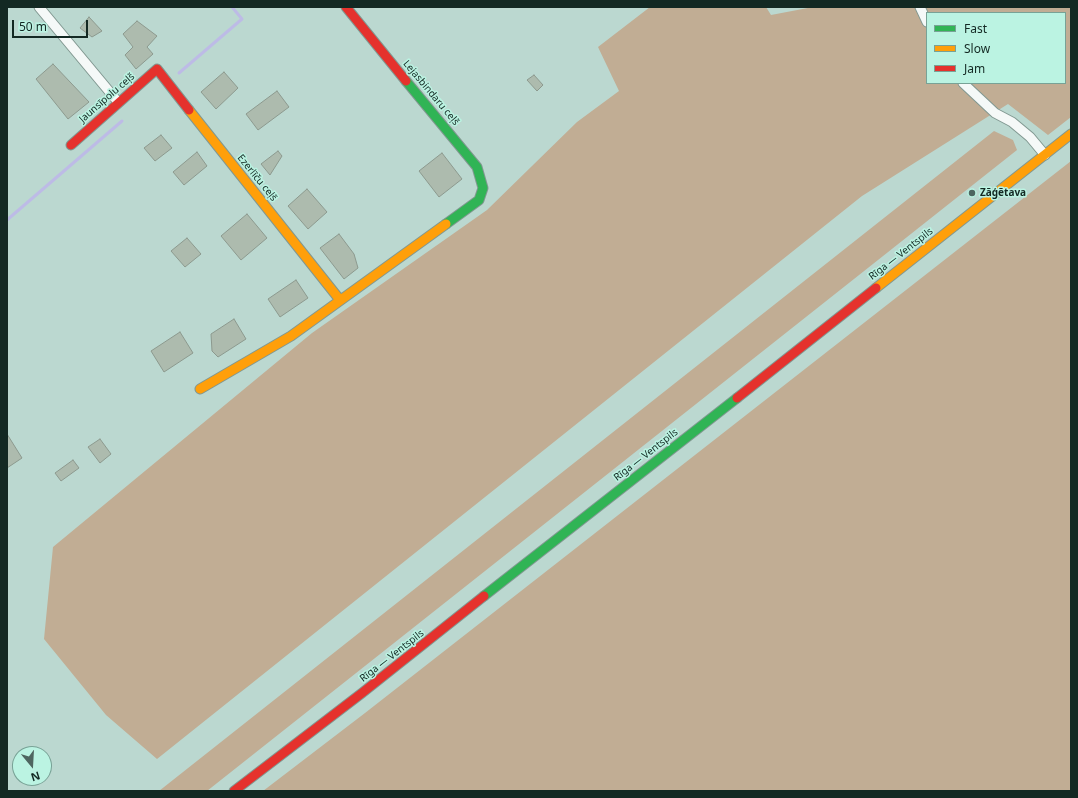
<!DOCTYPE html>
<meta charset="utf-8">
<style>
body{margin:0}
#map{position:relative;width:1078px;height:798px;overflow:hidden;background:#bbd8d0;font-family:"Noto Sans",sans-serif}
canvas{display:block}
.frame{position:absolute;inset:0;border:8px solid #132923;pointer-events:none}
.legend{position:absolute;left:926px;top:12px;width:140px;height:72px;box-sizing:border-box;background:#bbf3e2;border:1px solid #78a296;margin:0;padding:5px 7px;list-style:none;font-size:12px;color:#132923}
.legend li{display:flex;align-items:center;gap:8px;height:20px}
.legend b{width:20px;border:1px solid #78a296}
.north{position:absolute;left:12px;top:746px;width:40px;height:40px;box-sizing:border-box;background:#bbf3e2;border:1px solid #78a296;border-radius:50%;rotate:162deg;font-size:11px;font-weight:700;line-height:16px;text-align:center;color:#132923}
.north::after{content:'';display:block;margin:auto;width:14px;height:18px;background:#4e6660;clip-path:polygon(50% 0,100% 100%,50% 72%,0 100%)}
.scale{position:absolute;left:12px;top:20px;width:76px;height:18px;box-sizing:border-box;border:2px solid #132923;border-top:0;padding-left:5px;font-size:12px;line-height:14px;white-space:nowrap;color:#132923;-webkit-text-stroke:3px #bbf3e2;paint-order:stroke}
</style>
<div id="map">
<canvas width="1078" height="798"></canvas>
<div class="frame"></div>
<ul class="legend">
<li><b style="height:5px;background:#30b455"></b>Fast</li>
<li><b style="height:5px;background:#ff9f0a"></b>Slow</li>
<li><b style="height:5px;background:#e5322d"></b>Jam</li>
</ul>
<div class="north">N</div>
<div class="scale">50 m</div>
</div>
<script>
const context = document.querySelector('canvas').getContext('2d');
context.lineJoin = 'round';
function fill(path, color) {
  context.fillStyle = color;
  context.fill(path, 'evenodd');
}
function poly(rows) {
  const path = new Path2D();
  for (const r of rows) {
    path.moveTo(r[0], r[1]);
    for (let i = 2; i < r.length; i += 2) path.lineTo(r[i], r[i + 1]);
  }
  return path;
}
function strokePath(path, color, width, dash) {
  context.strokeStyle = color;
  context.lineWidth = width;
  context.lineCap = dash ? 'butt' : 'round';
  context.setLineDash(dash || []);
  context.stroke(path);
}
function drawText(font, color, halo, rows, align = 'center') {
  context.font = font + ' "Noto Sans",sans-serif';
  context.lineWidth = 3;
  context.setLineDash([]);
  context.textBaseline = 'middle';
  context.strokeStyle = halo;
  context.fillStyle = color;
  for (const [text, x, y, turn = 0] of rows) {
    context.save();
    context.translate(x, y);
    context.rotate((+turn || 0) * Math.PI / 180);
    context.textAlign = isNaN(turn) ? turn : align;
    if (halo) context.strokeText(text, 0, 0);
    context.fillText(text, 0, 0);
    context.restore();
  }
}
const forest = poly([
 [650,7,766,7,771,15,813,7,1071,7,1071,117,1048,135,1008,104,862,196,157,759,106,715,44,639,53,547,312,333,487,210,577,122,619,91,598,47],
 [927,13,1065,13,1065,83,927,83],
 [994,131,1013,140,1017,150,207,791,159,791],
 [1071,161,1071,791,263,791,365,713]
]);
const stream = poly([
 [179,73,242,19,232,7],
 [7,220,122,121]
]);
const building = poly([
 [89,17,102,31,92,37,80,28,89,17],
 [137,21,157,36,147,47,153,54,136,69,125,55,133,47,123,34,137,21],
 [53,64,89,102,68,119,36,79,53,64],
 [224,72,238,88,216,109,201,92,224,72],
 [534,75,543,85,537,91,527,80,534,75],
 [277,91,289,107,258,130,246,114,277,91],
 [161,135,172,148,155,161,144,148,161,135],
 [278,151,282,156,270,175,261,164,278,151],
 [197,152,207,166,184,185,173,172,197,152],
 [442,153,462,179,439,197,419,171,442,153],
 [307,189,327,212,308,229,288,206,307,189],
 [247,214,267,238,241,260,221,236,247,214],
 [339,234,354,254,358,268,344,279,320,248,339,234],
 [187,238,201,254,185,267,171,251,187,238],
 [296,280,308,298,280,317,268,299,296,280],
 [234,319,246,339,218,357,212,351,211,334,234,319],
 [180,332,193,353,164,372,151,351,180,332],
 [7,434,22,458,7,468,7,434],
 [100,439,111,454,100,463,88,447,100,439],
 [73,460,79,468,61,481,55,473,73,460]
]);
const street = poly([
 [39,7,118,102],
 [920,7,927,22],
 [963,83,995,113,1012,122,1030,137,1045,155]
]);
const fast = poly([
 [406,81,477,167,483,188,479,200,446,224],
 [484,596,737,398]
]);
const slow = poly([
 [189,110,340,300],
 [876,288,1071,134],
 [200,389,291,336,446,224]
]);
const jam = poly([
 [346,7,406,81],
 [71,145,157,69,189,110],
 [737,398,876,288],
 [234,791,362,693,484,596]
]);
const markers = [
 [972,193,4,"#4e6660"]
];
const streetNames = [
 ["Lejasbindaru ceļš",431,93,50],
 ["Jaunsīpolu ceļš",107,98,-41],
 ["Ezerlīču ceļš",257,178,51],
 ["Rīga — Ventspils",901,254,-38],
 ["Rīga — Ventspils",646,455,-38],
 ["Rīga — Ventspils",392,656,-38]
];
const poiNames = [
 ["Zāģētava",980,193]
];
fill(forest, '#c1ad94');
strokePath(stream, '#bdbbe6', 3);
fill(building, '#adbbae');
strokePath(building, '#8c998e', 1);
strokePath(street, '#819891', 11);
strokePath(fast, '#819891', 11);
strokePath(slow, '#819891', 11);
strokePath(jam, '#819891', 11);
strokePath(street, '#f5f9f8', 9);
strokePath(fast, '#30b455', 9);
strokePath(slow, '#ff9f0a', 9);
strokePath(jam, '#e5322d', 9);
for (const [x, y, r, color] of markers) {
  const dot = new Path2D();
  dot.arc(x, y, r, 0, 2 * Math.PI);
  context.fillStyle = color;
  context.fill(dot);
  strokePath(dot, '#bbf3e2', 1.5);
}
drawText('10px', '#132923', '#bbf3e2', streetNames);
drawText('bold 10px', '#132923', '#bbf3e2', poiNames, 'left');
</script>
